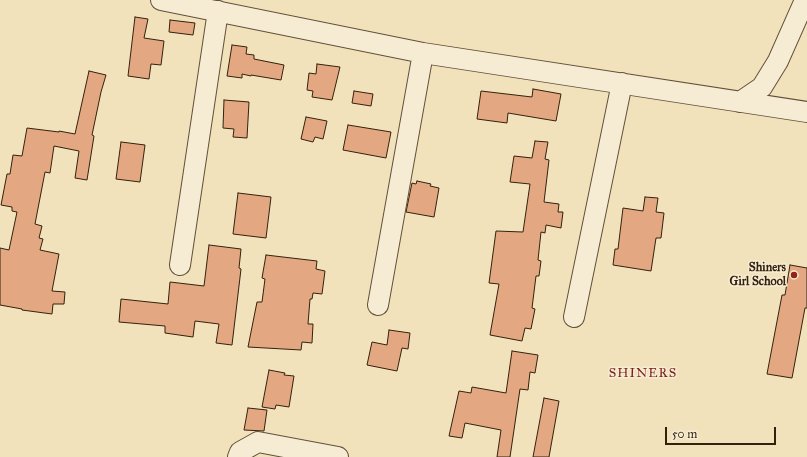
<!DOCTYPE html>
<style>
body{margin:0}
#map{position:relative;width:807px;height:457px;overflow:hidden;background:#f1e2bc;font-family:"IM FELL Great Primer",serif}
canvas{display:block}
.scale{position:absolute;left:665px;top:427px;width:111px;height:18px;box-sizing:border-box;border:2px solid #33210e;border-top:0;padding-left:5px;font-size:12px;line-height:14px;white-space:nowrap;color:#33210e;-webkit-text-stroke:3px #f6ecd3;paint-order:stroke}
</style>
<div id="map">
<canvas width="807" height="457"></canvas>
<div class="scale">50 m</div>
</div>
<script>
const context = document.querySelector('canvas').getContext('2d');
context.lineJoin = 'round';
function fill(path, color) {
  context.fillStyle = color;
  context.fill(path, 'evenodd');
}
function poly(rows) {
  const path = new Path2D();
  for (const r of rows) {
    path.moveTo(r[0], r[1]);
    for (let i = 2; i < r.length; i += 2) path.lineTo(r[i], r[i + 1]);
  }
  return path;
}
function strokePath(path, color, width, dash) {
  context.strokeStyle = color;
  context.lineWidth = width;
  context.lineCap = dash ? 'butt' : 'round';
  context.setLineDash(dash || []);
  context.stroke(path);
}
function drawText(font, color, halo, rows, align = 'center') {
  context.font = font + ' "IM FELL Great Primer",serif';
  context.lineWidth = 3;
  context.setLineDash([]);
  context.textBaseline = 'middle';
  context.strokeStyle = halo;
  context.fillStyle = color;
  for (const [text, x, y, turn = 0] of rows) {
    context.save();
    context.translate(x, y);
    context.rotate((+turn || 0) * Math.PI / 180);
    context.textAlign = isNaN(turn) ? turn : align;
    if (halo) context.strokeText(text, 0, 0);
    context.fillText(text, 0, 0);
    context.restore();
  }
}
const building = poly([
 [135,17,148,19,144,38,164,41,161,65,151,64,149,79,128,76,135,17],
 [170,20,195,23,193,35,169,32,170,20],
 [232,45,247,47,246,54,254,55,254,59,284,65,281,80,251,75,251,76,242,74,242,78,227,76,232,45],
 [317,64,340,67,332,100,312,97,313,91,307,90,309,73,316,74,317,64],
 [89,71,106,75,101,92,92,135,94,136,87,180,75,178,79,151,54,146,50,173,45,172,35,224,42,226,39,238,43,239,40,250,59,254,52,291,65,292,64,304,53,304,52,314,22,310,22,309,0,305,0,248,9,250,17,212,12,211,12,207,1,205,7,174,10,174,13,155,22,156,27,128,59,132,59,131,75,134,89,71],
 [533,89,561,94,556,121,508,113,507,123,477,119,481,91,532,97,533,89],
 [354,91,373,94,371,106,352,103,354,91],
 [224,100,249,102,247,138,233,137,234,129,223,128,224,100],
 [306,117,327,121,323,139,315,137,313,142,301,139,306,117],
 [348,125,391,132,386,158,343,150,348,125],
 [535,141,548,142,545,159,549,160,544,202,559,204,558,212,563,212,561,228,546,225,545,233,541,232,538,260,541,261,539,276,536,276,532,308,535,309,531,329,525,328,522,341,490,335,499,284,489,283,496,231,523,232,530,184,510,182,514,156,532,158,535,141],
 [121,142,145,145,140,182,116,179,121,142],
 [417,181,431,184,430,186,439,188,434,217,406,212,412,183,416,184,417,181],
 [238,193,271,197,266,238,233,234,238,193],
 [645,197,658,198,656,212,664,213,661,238,656,238,651,271,613,265,615,249,618,249,623,208,643,211,645,197],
 [209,245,241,249,239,268,241,269,232,345,216,343,219,324,195,321,193,337,165,333,165,326,119,322,121,299,168,304,170,282,204,286,209,245],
 [266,255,317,261,316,269,325,271,322,294,313,293,312,299,310,299,308,324,313,324,312,343,302,342,301,350,248,347,257,302,262,302,265,279,262,278,266,255],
 [790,265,807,268,807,308,805,308,792,378,767,374,782,295,785,295,790,265],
 [389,330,410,333,408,349,402,348,397,371,367,365,372,342,387,345,389,330],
 [512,351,538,355,535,373,530,372,528,390,520,389,510,457,497,457,501,430,465,423,462,438,449,436,459,391,471,393,472,387,506,393,512,351],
 [269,370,285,373,284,375,294,376,289,407,276,405,275,409,262,407,269,370],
 [544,398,559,401,549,457,533,457,544,398],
 [248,408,267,410,264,431,244,430,248,408]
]);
const minor = poly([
 [161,0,423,53,807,112],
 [740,102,762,87,778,61,805,0],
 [180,265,218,11],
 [378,305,423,53],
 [574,317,622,83],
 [238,457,240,452,258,442,338,457]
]);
const markers = [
 [794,275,4,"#8f2418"]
];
const poiNames = [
 ["Shiners",786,268],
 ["Girl School",786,282]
];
const neighbourhoodNames = [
 ["SHINERS",643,374]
];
fill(building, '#e3a781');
strokePath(building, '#33210e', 1);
strokePath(minor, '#62513a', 22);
strokePath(minor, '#f6ecd3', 20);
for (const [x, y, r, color] of markers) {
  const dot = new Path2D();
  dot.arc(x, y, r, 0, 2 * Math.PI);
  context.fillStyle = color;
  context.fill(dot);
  strokePath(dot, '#f6ecd3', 1.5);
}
drawText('bold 12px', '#33210e', '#f6ecd3', poiNames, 'right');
context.letterSpacing = '1px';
drawText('13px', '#7a1f14', '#f6ecd3', neighbourhoodNames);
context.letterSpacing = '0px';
</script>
